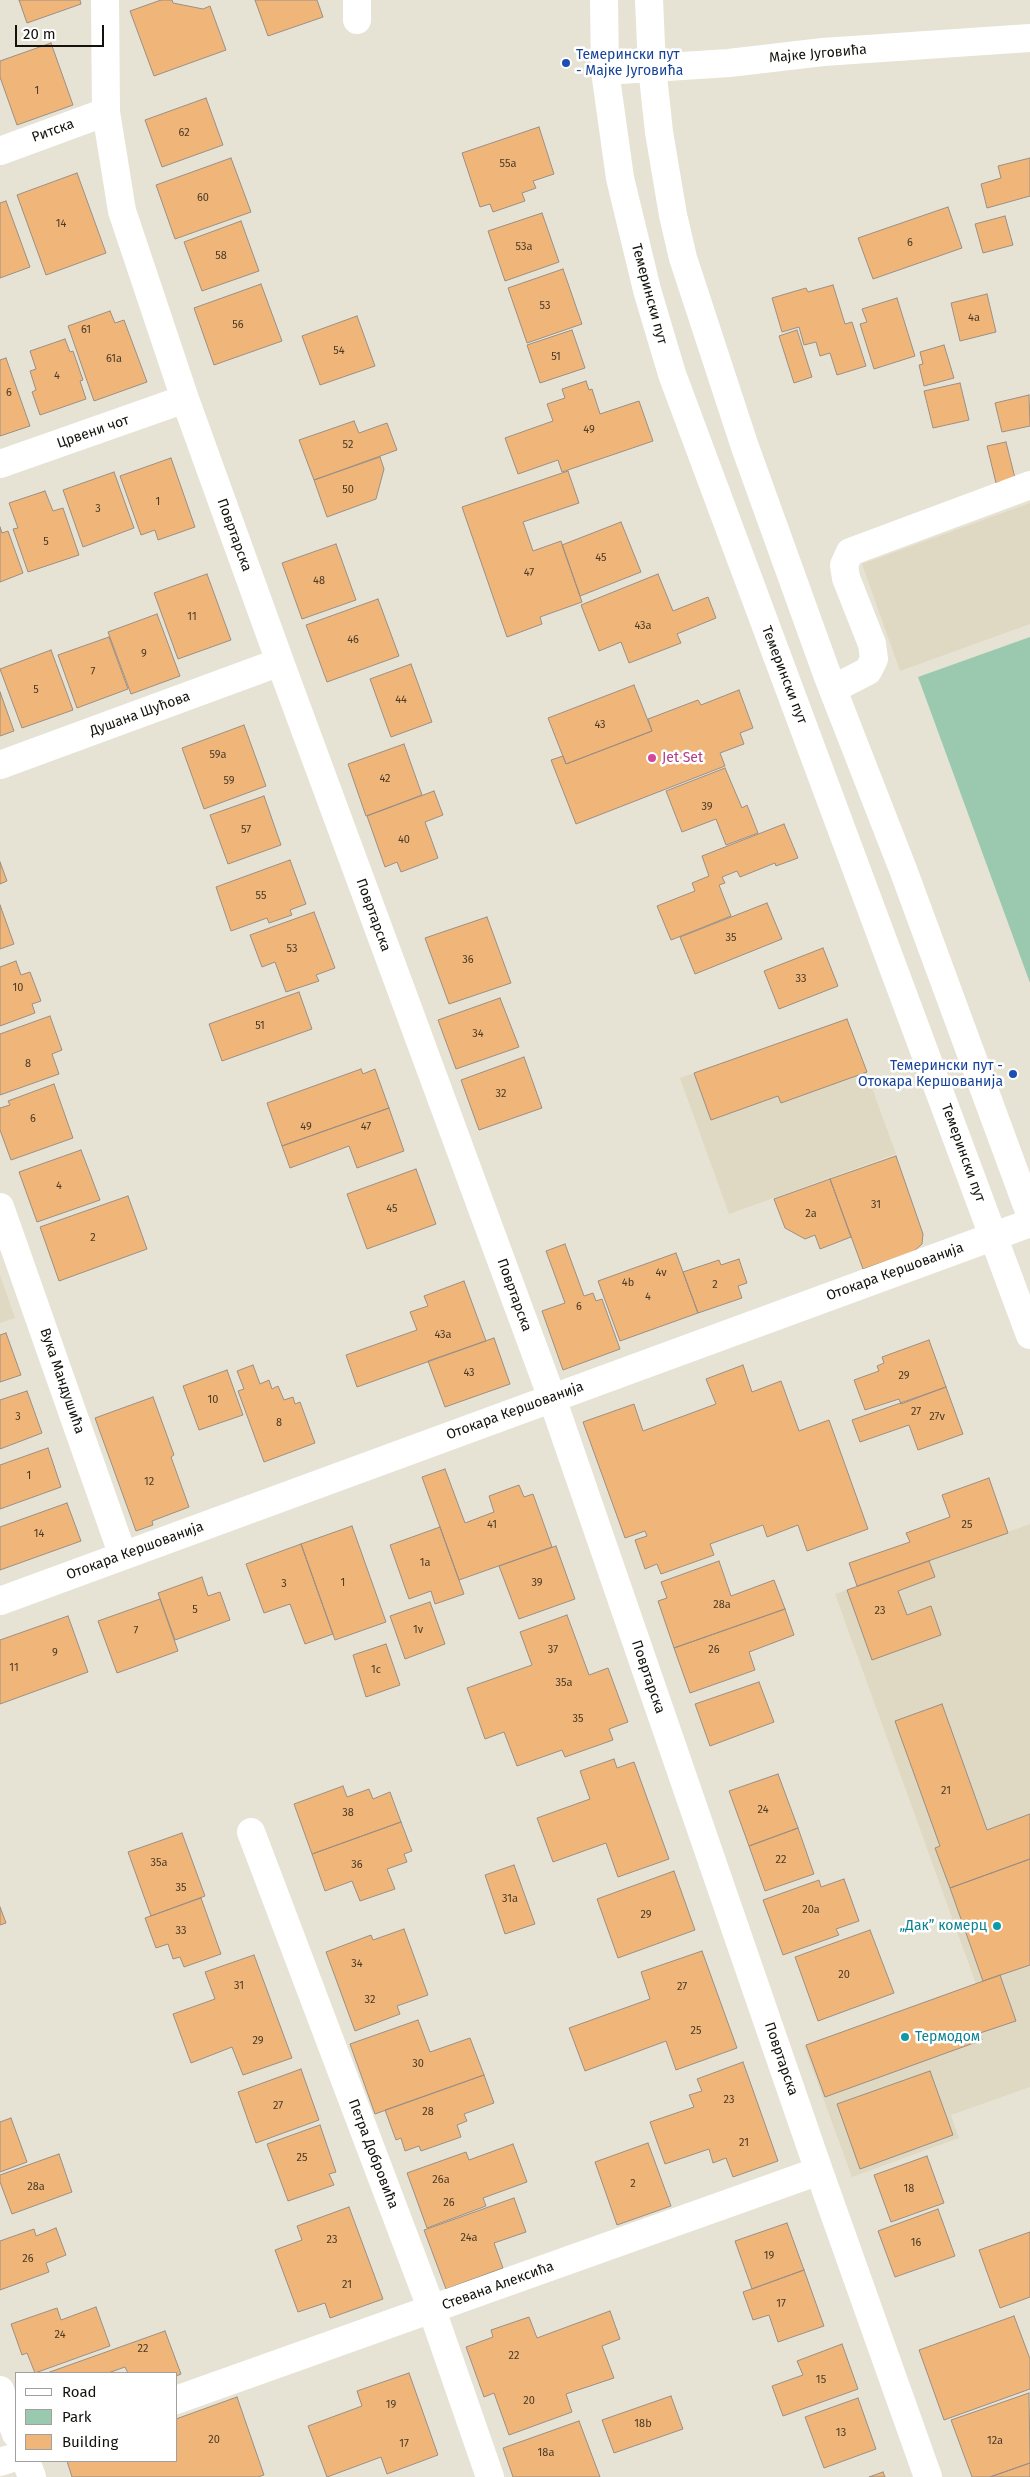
<!DOCTYPE html>
<meta charset="utf-8">
<style>
body{margin:0}
#map{position:relative;width:1030px;height:2477px;overflow:hidden;background:#e7e3d4;font-family:"Fira Sans",sans-serif}
canvas{display:block}
.legend{position:absolute;left:15px;top:2372px;width:162px;height:90px;box-sizing:border-box;background:#fff;border:1px solid #a1a09e;margin:0;padding:6px 9px;list-style:none;font-size:15px;color:#13120d}
.legend li{display:flex;align-items:center;gap:10px;height:25px}
.legend b{width:25px;border:1px solid #a1a09e}
.scale{position:absolute;left:15px;top:25px;width:89px;height:22px;box-sizing:border-box;border:2px solid #13120d;border-top:0;padding-left:6px;font-size:15px;line-height:18px;white-space:nowrap;color:#13120d;-webkit-text-stroke:4px #fff;paint-order:stroke}
</style>
<div id="map">
<canvas width="1030" height="2477"></canvas>
<ul class="legend">
<li><b style="height:6px;background:#fff"></b>Road</li>
<li><b style="height:14px;background:#9ac9af"></b>Park</li>
<li><b style="height:14px;background:#efb579"></b>Building</li>
</ul>
<div class="scale">20 m</div>
</div>
<script>
const context = document.querySelector('canvas').getContext('2d');
context.lineJoin = 'round';
function fill(path, color) {
  context.fillStyle = color;
  context.fill(path, 'evenodd');
}
function poly(rows) {
  const path = new Path2D();
  for (const r of rows) {
    path.moveTo(r[0], r[1]);
    for (let i = 2; i < r.length; i += 2) path.lineTo(r[i], r[i + 1]);
  }
  return path;
}
function strokePath(path, color, width, dash) {
  context.strokeStyle = color;
  context.lineWidth = width;
  context.lineCap = dash ? 'butt' : 'round';
  context.setLineDash(dash || []);
  context.stroke(path);
}
function drawText(font, color, halo, rows, align = 'center') {
  context.font = font + ' "Fira Sans",sans-serif';
  context.lineWidth = 5;
  context.setLineDash([]);
  context.textBaseline = 'middle';
  context.strokeStyle = halo;
  context.fillStyle = color;
  for (const [text, x, y, turn = 0] of rows) {
    context.save();
    context.translate(x, y);
    context.rotate((+turn || 0) * Math.PI / 180);
    context.textAlign = isNaN(turn) ? turn : align;
    if (halo) context.strokeText(text, 0, 0);
    context.fillText(text, 0, 0);
    context.restore();
  }
}
const built = poly([
 [1030,503,1030,624,900,671,862,564],
 [847,1019,896,1154,729,1214,680,1078],
 [0,1275,15,1318,0,1323],
 [1030,1524,1030,2087,951,2115,959,2138,852,2177,804,2046,976,1984,835,1594]
]);
const green = poly([
 [1030,637,1030,983,918,677]
]);
const building = poly([
 [19,0,80,0,81,4,27,23,19,0],
 [161,0,172,0,173,3,203,9,210,6,226,50,154,76,130,11,161,0],
 [255,0,317,0,323,17,268,36,255,0],
 [51,43,73,105,17,125,0,77,0,61,51,43],
 [206,98,223,145,162,167,145,120,206,98],
 [539,127,554,174,533,181,536,188,522,193,525,201,493,212,490,204,480,207,462,153,539,127],
 [231,158,251,212,175,239,156,185,231,158],
 [1030,158,1030,196,987,208,981,184,1001,178,998,166,1030,158],
 [77,173,106,253,46,275,17,195,77,173],
 [6,201,30,267,0,278,0,203,6,201],
 [948,207,962,248,873,279,858,238,948,207],
 [542,213,559,262,505,281,488,231,542,213],
 [1005,216,1013,245,983,253,975,224,1005,216],
 [241,221,259,271,202,291,184,242,241,221],
 [563,269,582,324,527,343,508,288,563,269],
 [261,284,282,341,214,365,194,308,261,284],
 [833,285,845,324,852,322,866,366,837,375,830,353,820,356,816,342,804,345,799,327,782,332,772,298,806,288,808,292,833,285],
 [987,294,996,332,960,341,951,303,987,294],
 [897,298,915,356,874,369,860,324,867,322,862,309,897,298],
 [110,311,115,323,124,320,147,382,94,401,68,326,110,311],
 [357,316,375,366,320,385,302,336,357,316],
 [572,330,585,368,540,383,527,345,572,330],
 [797,330,812,377,794,383,779,336,797,330],
 [65,339,70,352,73,351,83,380,80,381,86,399,40,415,32,392,36,390,30,371,36,369,30,351,65,339],
 [944,345,954,378,924,386,919,365,923,364,920,352,944,345],
 [6,358,30,426,0,436,0,360,6,358],
 [586,381,589,390,592,389,600,414,639,401,653,441,562,472,558,460,518,474,505,438,553,421,547,404,565,398,562,389,586,381],
 [960,383,969,420,933,428,924,391,960,383],
 [1029,395,1030,426,1002,432,995,403,1029,395],
 [354,421,359,433,387,423,397,450,314,480,299,440,354,421],
 [1006,442,1015,478,996,483,987,446,1006,442],
 [380,457,384,469,376,499,327,517,314,480,380,457],
 [171,458,195,527,158,540,155,530,141,535,120,476,171,458],
 [568,471,579,503,523,522,533,551,561,541,582,602,540,617,542,624,507,637,462,507,568,471],
 [114,472,134,528,83,547,63,490,114,472],
 [45,491,53,511,63,508,79,555,28,572,13,529,18,528,9,503,45,491],
 [621,522,641,572,580,596,562,545,621,522],
 [0,527,2,533,8,531,23,573,0,582,0,527],
 [336,544,356,600,302,619,282,563,336,544],
 [207,574,231,640,178,659,154,593,207,574],
 [658,574,673,611,708,597,716,618,677,634,681,643,629,663,621,642,599,651,581,605,658,574],
 [378,599,399,656,327,682,306,625,378,599],
 [157,614,180,676,131,694,108,632,157,614],
 [109,637,128,689,77,708,58,655,109,637],
 [51,650,73,710,22,728,0,669,51,650],
 [411,664,432,722,391,737,370,679,411,664],
 [634,685,652,731,566,764,548,718,634,685],
 [739,690,753,728,740,733,744,744,720,753,725,766,576,824,551,760,563,756,566,764,652,731,648,719,698,700,701,705,739,690],
 [0,692,14,731,0,736,0,692],
 [244,725,266,786,204,809,182,748,244,725],
 [404,744,422,795,366,816,348,764,404,744],
 [725,768,742,808,747,805,758,833,726,845,716,819,682,832,666,791,725,768],
 [434,791,443,815,425,822,438,858,401,872,397,862,385,867,367,816,434,791],
 [264,796,281,845,228,864,210,815,264,796],
 [784,824,798,858,776,866,775,863,740,877,737,871,722,877,725,883,719,885,731,916,671,940,657,906,695,891,692,883,709,876,702,856,784,824],
 [290,860,306,904,290,910,292,915,269,923,267,918,231,931,216,887,290,860],
 [0,862,7,881,0,884,0,862],
 [767,903,782,939,695,974,680,937,767,903],
 [0,905,14,944,0,949,0,905],
 [314,912,335,968,316,975,319,981,286,992,275,962,262,967,250,935,314,912],
 [487,917,511,983,449,1004,425,938,487,917],
 [823,948,838,986,779,1009,764,971,823,948],
 [16,961,21,975,30,972,41,1001,32,1004,35,1013,0,1026,0,967,16,961],
 [299,992,312,1029,222,1061,209,1024,299,992],
 [500,998,519,1047,456,1069,438,1020,500,998],
 [50,1016,62,1050,52,1054,59,1074,0,1095,0,1034,50,1016],
 [847,1019,867,1072,781,1103,778,1096,711,1120,694,1073,847,1019],
 [524,1057,542,1108,479,1130,461,1080,524,1057],
 [361,1069,363,1074,375,1069,389,1108,282,1146,267,1103,361,1069],
 [54,1084,73,1138,11,1160,0,1130,0,1108,10,1105,8,1101,54,1084],
 [389,1108,404,1151,357,1168,349,1146,290,1168,282,1146,389,1108],
 [81,1150,100,1200,37,1222,19,1172,81,1150],
 [896,1156,923,1234,922,1244,913,1252,863,1269,830,1179,896,1156],
 [416,1169,436,1224,367,1249,347,1194,416,1169],
 [830,1179,851,1237,820,1249,815,1235,805,1239,785,1228,774,1199,830,1179],
 [128,1196,147,1249,59,1281,40,1227,128,1196],
 [565,1244,584,1296,593,1293,596,1301,602,1299,620,1349,563,1370,542,1311,565,1303,546,1251,565,1244],
 [676,1253,698,1313,620,1341,598,1281,676,1253],
 [739,1259,747,1283,738,1286,742,1298,698,1313,683,1272,719,1260,721,1265,739,1259],
 [464,1281,486,1341,357,1387,346,1355,417,1330,410,1312,428,1306,424,1296,464,1281],
 [6,1333,21,1375,0,1382,0,1335,6,1333],
 [494,1338,510,1384,445,1407,428,1361,494,1338],
 [929,1340,946,1387,901,1404,899,1399,865,1410,854,1380,879,1371,877,1366,884,1363,882,1357,929,1340],
 [253,1365,260,1384,269,1380,272,1389,278,1386,284,1400,293,1397,295,1404,300,1402,315,1443,264,1462,238,1391,244,1389,237,1371,253,1365],
 [743,1365,752,1392,781,1381,799,1431,829,1420,868,1529,807,1551,798,1525,767,1537,763,1525,710,1544,714,1555,661,1574,657,1564,645,1569,635,1540,647,1536,645,1531,625,1538,583,1422,634,1404,643,1431,716,1404,706,1379,743,1365],
 [227,1370,243,1415,199,1430,183,1386,227,1370],
 [946,1387,963,1434,918,1450,909,1425,860,1442,852,1420,946,1387],
 [27,1391,42,1433,0,1449,0,1400,27,1391],
 [153,1397,174,1455,171,1457,189,1507,152,1521,153,1525,136,1531,95,1418,153,1397],
 [48,1448,61,1487,0,1509,0,1465,48,1448],
 [445,1469,465,1523,494,1512,489,1496,519,1485,524,1497,533,1494,552,1547,459,1580,422,1477,445,1469],
 [989,1478,1008,1533,857,1586,849,1563,910,1542,906,1533,950,1517,942,1495,989,1478],
 [67,1503,81,1541,0,1570,0,1527,67,1503],
 [352,1526,386,1622,335,1640,301,1544,352,1526],
 [440,1527,464,1594,435,1604,431,1591,409,1599,390,1545,440,1527],
 [301,1544,333,1634,305,1644,290,1604,264,1613,246,1564,301,1544],
 [556,1546,575,1599,519,1619,499,1566,556,1546],
 [719,1561,731,1596,774,1580,785,1609,674,1648,658,1601,667,1598,661,1582,719,1561],
 [929,1561,935,1577,898,1591,907,1615,931,1606,941,1635,872,1660,847,1590,929,1561],
 [202,1577,208,1596,220,1592,230,1620,175,1640,158,1593,202,1577],
 [160,1599,178,1651,117,1673,98,1621,160,1599],
 [430,1602,445,1644,405,1659,390,1616,430,1602],
 [785,1609,794,1635,749,1652,755,1670,690,1693,674,1648,785,1609],
 [567,1615,589,1675,608,1668,628,1722,609,1729,613,1740,565,1757,562,1750,517,1766,504,1732,485,1739,467,1688,532,1665,520,1632,567,1615],
 [68,1616,88,1672,0,1704,0,1640,68,1616],
 [386,1644,400,1685,366,1697,353,1655,386,1644],
 [759,1682,774,1722,710,1746,695,1704,759,1682],
 [942,1704,987,1830,1030,1814,1030,1859,950,1888,935,1848,940,1846,895,1721,942,1704],
 [614,1759,617,1768,634,1762,669,1859,618,1877,606,1843,553,1862,537,1818,590,1799,580,1771,614,1759],
 [778,1774,798,1828,749,1846,729,1791,778,1774],
 [343,1786,347,1797,369,1789,373,1799,390,1792,401,1822,312,1854,294,1804,343,1786],
 [401,1822,412,1851,404,1854,407,1862,387,1869,395,1889,360,1901,352,1881,325,1891,312,1854,401,1822],
 [798,1828,814,1874,765,1891,749,1846,798,1828],
 [182,1833,205,1896,151,1916,128,1852,182,1833],
 [1030,1859,1030,1965,983,1981,950,1888,1030,1859],
 [514,1865,535,1924,505,1934,485,1875,514,1865],
 [674,1871,695,1930,618,1958,597,1899,674,1871],
 [844,1879,859,1921,836,1929,839,1935,783,1955,763,1900,819,1880,821,1887,844,1879],
 [201,1898,221,1954,184,1967,180,1957,173,1959,168,1944,156,1948,145,1918,201,1898],
 [0,1907,6,1923,0,1925,0,1907],
 [404,1929,428,1995,397,2006,400,2014,355,2031,326,1952,371,1935,373,1940,404,1929],
 [870,1930,894,1993,818,2021,795,1957,870,1930],
 [702,1951,737,2048,676,2070,666,2041,585,2071,569,2028,650,1999,641,1972,702,1951],
 [254,1955,292,2058,243,2075,232,2047,191,2063,173,2014,215,1999,205,1972,254,1955],
 [1000,1975,1016,2021,980,2033,982,2040,825,2097,806,2045,1000,1975],
 [418,2020,430,2052,470,2038,484,2075,375,2114,350,2044,418,2020],
 [743,2062,778,2161,733,2177,726,2158,713,2163,709,2149,665,2164,650,2122,694,2107,689,2095,702,2091,697,2079,743,2062],
 [301,2069,319,2120,256,2143,238,2092,301,2069],
 [930,2071,953,2135,860,2169,837,2104,930,2071],
 [484,2075,494,2103,464,2114,467,2121,457,2125,461,2137,421,2151,419,2146,405,2151,401,2138,396,2140,385,2110,484,2075],
 [11,2118,27,2162,0,2172,0,2122,11,2118],
 [320,2125,336,2172,329,2174,334,2185,288,2201,267,2144,320,2125],
 [648,2143,671,2206,617,2225,595,2162,648,2143],
 [513,2144,527,2182,483,2198,486,2206,427,2228,407,2173,466,2152,469,2160,513,2144],
 [59,2154,72,2192,12,2214,0,2182,0,2175,59,2154],
 [927,2156,944,2203,891,2222,874,2175,927,2156],
 [514,2198,526,2232,494,2243,503,2268,446,2289,424,2230,514,2198],
 [349,2207,383,2299,330,2318,325,2303,298,2312,275,2250,302,2240,297,2226,349,2207],
 [938,2209,955,2256,895,2277,878,2231,938,2209],
 [787,2223,804,2270,752,2289,735,2241,787,2223],
 [56,2228,66,2255,46,2263,49,2272,0,2290,0,2241,34,2229,36,2236,56,2228],
 [1030,2232,1030,2297,1000,2308,979,2250,1030,2232],
 [804,2270,824,2326,778,2342,769,2315,753,2320,743,2292,804,2270],
 [96,2307,110,2346,35,2373,27,2353,22,2355,11,2324,57,2308,61,2320,96,2307],
 [610,2311,620,2339,602,2346,614,2378,566,2394,572,2412,509,2435,494,2393,484,2397,466,2347,493,2337,491,2330,529,2317,537,2338,610,2311],
 [1014,2316,1030,2359,1030,2389,944,2420,919,2350,1014,2316],
 [165,2331,181,2374,176,2376,176,2373,128,2373,125,2367,108,2373,47,2373,165,2331],
 [842,2344,858,2389,783,2416,772,2386,803,2375,797,2361,842,2344],
 [409,2373,438,2455,387,2474,381,2457,327,2477,308,2426,362,2406,357,2391,409,2373],
 [1029,2393,1030,2463,990,2477,972,2477,951,2420,1029,2393],
 [671,2396,683,2429,614,2453,602,2420,671,2396],
 [237,2397,264,2475,258,2477,72,2477,67,2461,176,2461,176,2419,237,2397],
 [858,2398,876,2449,824,2468,805,2417,858,2398],
 [579,2421,600,2477,513,2477,503,2448,579,2421],
 [1030,2463,1030,2477,990,2477,1030,2463],
 [883,2472,885,2477,869,2477,883,2472]
]);
const minor = poly([
 [105,0,106,112,122,211,185,399,280,662,552,1398,819,2171,928,2477],
 [357,0,357,20],
 [605,71,729,63,823,52,1030,38],
 [0,151,106,112],
 [0,464,185,399],
 [833,689,868,671,874,659,872,644,846,578,844,565,850,552,1030,485],
 [0,765,280,662],
 [0,1207,123,1556],
 [0,1601,1030,1223],
 [251,1832,432,2310,490,2477],
 [0,2390,16,2434],
 [176,2400,819,2171],
 [26,2461,32,2477],
 [0,2462,16,2457]
]);
const secondary = poly([
 [604,0,605,71,620,178,647,290,672,374,1030,1335],
 [649,0,652,67,659,132,673,215,683,258,745,447,828,677,904,872,1030,1214]
]);
const markers = [
 [566,63,5,"#1a4fb4"],
 [652,758,5,"#d1479c"],
 [1013,1074,5,"#1a4fb4"],
 [997,1926,5,"#0f9aa8"],
 [905,2037,5,"#0f9aa8"]
];
const numberNames = [
 ["1",37,91],
 ["62",184,133],
 ["55a",508,164],
 ["60",203,198],
 ["14",61,224],
 ["6",910,243],
 ["53a",524,247],
 ["58",221,256],
 ["53",545,306],
 ["4a",974,318],
 ["56",238,325],
 ["61",86,330],
 ["54",339,351],
 ["51",556,357],
 ["61a",114,359],
 ["4",57,376],
 ["6",9,393],
 ["49",589,430],
 ["52",348,445],
 ["50",348,490],
 ["1",158,502],
 ["3",98,509],
 ["5",46,542],
 ["45",601,558],
 ["47",529,573],
 ["48",319,581],
 ["11",192,617],
 ["43a",643,626],
 ["46",353,640],
 ["9",144,654],
 ["7",93,672],
 ["5",36,690],
 ["44",401,700],
 ["43",600,725],
 ["59a",218,755],
 ["42",385,779],
 ["59",229,781],
 ["39",707,807],
 ["57",246,830],
 ["40",404,840],
 ["55",261,896],
 ["35",731,938],
 ["53",292,949],
 ["36",468,960],
 ["33",801,979],
 ["10",18,988],
 ["51",260,1026],
 ["34",478,1034],
 ["8",28,1064],
 ["32",501,1094],
 ["6",33,1119],
 ["49",306,1127],
 ["47",366,1127],
 ["4",59,1186],
 ["31",876,1205],
 ["45",392,1209],
 ["2a",811,1214],
 ["2",93,1238],
 ["4v",661,1273],
 ["4b",628,1283],
 ["2",715,1285],
 ["4",648,1297],
 ["6",579,1307],
 ["43a",443,1335],
 ["43",469,1373],
 ["29",904,1376],
 ["10",213,1400],
 ["27",916,1412],
 ["3",18,1417],
 ["27v",937,1417],
 ["8",279,1423],
 ["1",29,1476],
 ["12",149,1482],
 ["41",492,1525],
 ["25",967,1525],
 ["14",39,1534],
 ["1a",425,1563],
 ["1",343,1583],
 ["39",537,1583],
 ["3",284,1584],
 ["28a",722,1605],
 ["5",195,1610],
 ["23",880,1611],
 ["1v",418,1630],
 ["7",136,1631],
 ["37",553,1650],
 ["26",714,1650],
 ["9",55,1653],
 ["11",14,1668],
 ["1c",376,1670],
 ["35a",564,1683],
 ["35",578,1719],
 ["21",946,1791],
 ["24",763,1810],
 ["38",348,1813],
 ["22",781,1860],
 ["35a",159,1863],
 ["36",357,1865],
 ["35",181,1888],
 ["31a",510,1899],
 ["20a",811,1910],
 ["29",646,1915],
 ["33",181,1931],
 ["34",357,1964],
 ["20",844,1975],
 ["31",239,1986],
 ["27",682,1987],
 ["32",370,2000],
 ["25",696,2031],
 ["29",258,2041],
 ["30",418,2064],
 ["23",729,2100],
 ["27",278,2106],
 ["28",428,2112],
 ["21",744,2143],
 ["25",302,2158],
 ["26a",441,2180],
 ["2",633,2184],
 ["28a",36,2187],
 ["18",909,2189],
 ["26",449,2203],
 ["24a",469,2238],
 ["23",332,2240],
 ["16",916,2243],
 ["19",769,2256],
 ["26",28,2259],
 ["21",347,2285],
 ["17",781,2304],
 ["24",60,2335],
 ["22",143,2349],
 ["22",514,2356],
 ["15",821,2380],
 ["20",529,2401],
 ["19",391,2405],
 ["18b",643,2424],
 ["13",841,2433],
 ["20",214,2440],
 ["12a",995,2441],
 ["17",404,2444],
 ["18a",546,2453]
];
const streetNames = [
 ["Мајке Југовића",818,54,-5],
 ["Ритска",53,131,-20],
 ["Темерински пут",649,294,75],
 ["Црвени чот",93,432,-19],
 ["Повртарска",234,535,70],
 ["Темерински пут",784,675,69],
 ["Душана Шућова",140,714,-20],
 ["Повртарска",373,915,70],
 ["Темерински пут",963,1153,70],
 ["Отокара Кершованија",895,1272,-20],
 ["Повртарска",514,1295,70],
 ["Вука Мандушића",62,1381,71],
 ["Отокара Кершованија",515,1411,-20],
 ["Отокара Кершованија",135,1551,-20],
 ["Повртарска",648,1677,71],
 ["Повртарска",781,2059,71],
 ["Петра Добровића",373,2154,69],
 ["Стевана Алексића",498,2286,-20]
];
const transitNames = [
 ["Темерински пут",576,55],
 ["- Мајке Југовића",576,71],
 ["Темерински пут -",1003,1066,"right"],
 ["Отокара Кершованија",1003,1082,"right"]
];
const hotelNames = [
 ["Jet Set",662,758]
];
const cultureNames = [
 ["„Дак” комерц",987,1926],
 ["Термодом",915,2037,"left"]
];
fill(built, '#dfd8c2');
fill(green, '#9ac9af');
fill(building, '#efb579');
strokePath(building, '#9a8f85', 1);
strokePath(minor, '#fff', 28);
strokePath(secondary, '#fff', 28);
for (const [x, y, r, color] of markers) {
  const dot = new Path2D();
  dot.arc(x, y, r, 0, 2 * Math.PI);
  context.fillStyle = color;
  context.fill(dot);
  strokePath(dot, '#fff', 2);
}
drawText('11px', '#4a3b28', null, numberNames);
drawText('14px', '#13120d', '#fff', streetNames);
drawText('14px', '#164399', '#fff', transitNames, 'left');
drawText('14px', '#b23c85', '#fff', hotelNames, 'left');
drawText('14px', '#0d838f', '#fff', cultureNames, 'right');
</script>
